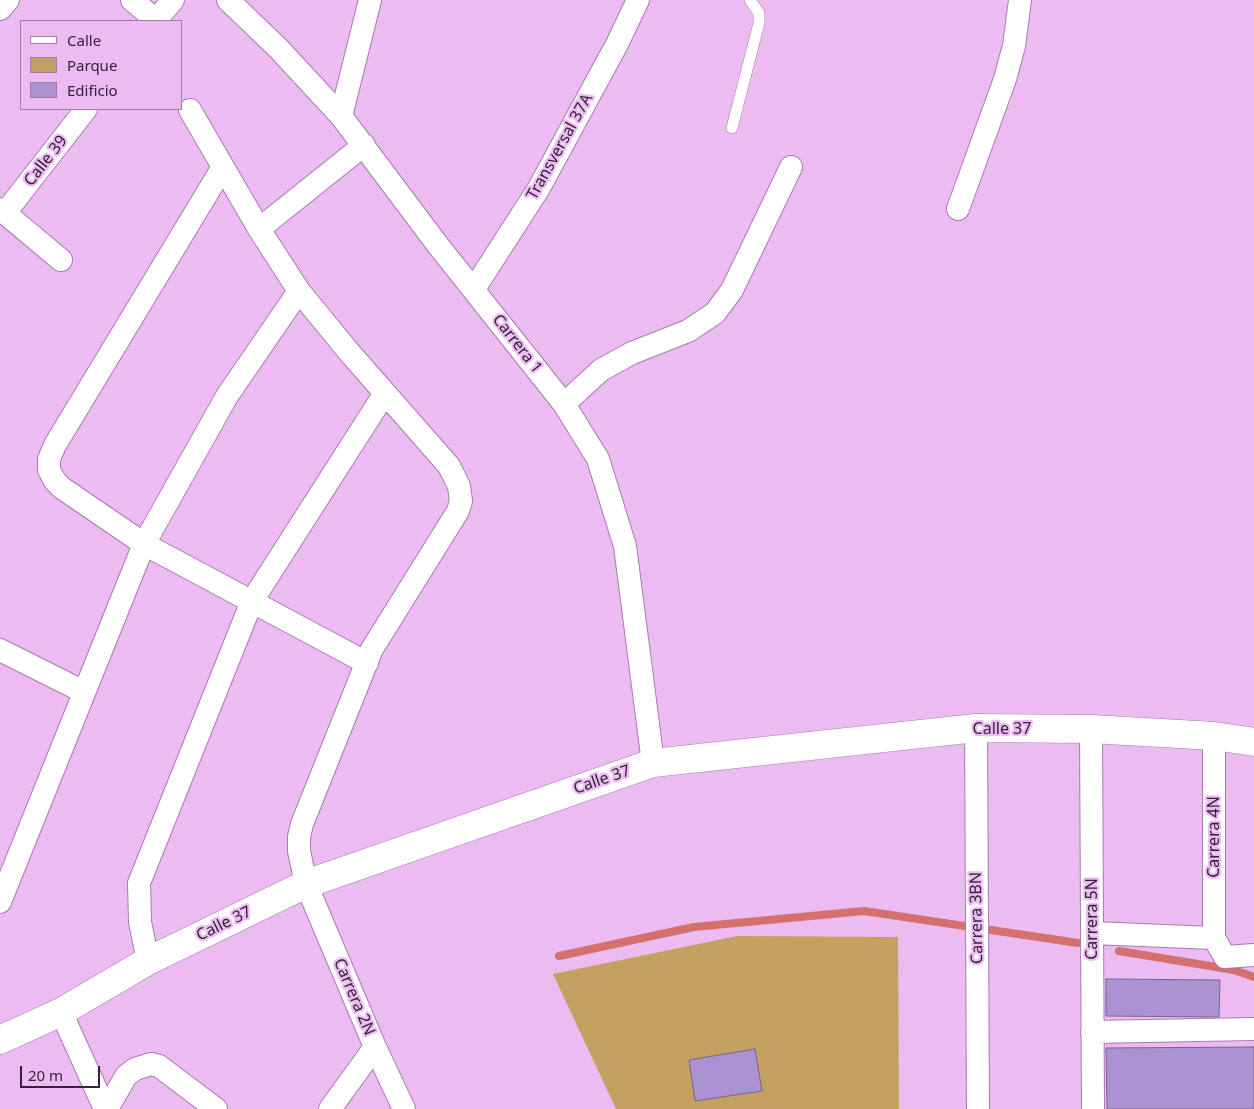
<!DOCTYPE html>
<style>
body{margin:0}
#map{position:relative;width:1254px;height:1109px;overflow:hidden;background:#ebbbf2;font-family:"Noto Sans",sans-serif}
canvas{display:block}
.legend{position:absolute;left:20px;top:20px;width:162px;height:90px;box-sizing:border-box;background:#ebbbf2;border:1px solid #a27ea7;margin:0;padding:6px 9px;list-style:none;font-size:15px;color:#342237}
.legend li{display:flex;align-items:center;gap:10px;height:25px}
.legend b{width:25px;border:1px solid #a27ea7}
.scale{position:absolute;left:20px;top:1066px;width:80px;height:22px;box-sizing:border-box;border:2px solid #342237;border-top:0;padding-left:6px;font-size:15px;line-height:18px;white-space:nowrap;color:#342237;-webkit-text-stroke:4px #ebbbf2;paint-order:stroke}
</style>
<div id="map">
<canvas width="1254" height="1109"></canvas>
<ul class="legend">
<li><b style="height:6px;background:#fff"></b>Calle</li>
<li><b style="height:14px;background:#c4a161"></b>Parque</li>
<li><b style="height:14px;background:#aa93d0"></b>Edificio</li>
</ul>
<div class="scale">20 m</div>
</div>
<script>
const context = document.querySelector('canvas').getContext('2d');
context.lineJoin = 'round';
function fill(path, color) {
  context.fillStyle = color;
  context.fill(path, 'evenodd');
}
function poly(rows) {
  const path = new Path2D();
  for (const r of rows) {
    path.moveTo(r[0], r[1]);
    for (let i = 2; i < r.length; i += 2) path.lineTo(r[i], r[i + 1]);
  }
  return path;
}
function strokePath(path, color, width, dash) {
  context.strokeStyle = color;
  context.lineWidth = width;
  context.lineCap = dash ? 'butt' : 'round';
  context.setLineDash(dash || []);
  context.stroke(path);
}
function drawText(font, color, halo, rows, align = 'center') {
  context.font = font + ' "Noto Sans",sans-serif';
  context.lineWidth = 4.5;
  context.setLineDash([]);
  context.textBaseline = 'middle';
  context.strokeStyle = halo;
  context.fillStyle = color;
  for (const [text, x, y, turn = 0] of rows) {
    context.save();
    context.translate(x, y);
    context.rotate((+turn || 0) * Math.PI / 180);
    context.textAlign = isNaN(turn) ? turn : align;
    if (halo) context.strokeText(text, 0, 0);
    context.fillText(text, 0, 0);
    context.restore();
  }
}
const green = poly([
 [737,936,898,937,899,1109,616,1109,553,974]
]);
const stream = poly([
 [1119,951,1234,970,1254,977],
 [559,956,694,927,864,911,1078,943]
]);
const building = poly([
 [1106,979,1220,980,1219,1017,1106,1016,1106,979],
 [1254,1047,1254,1109,1107,1109,1106,1048,1254,1047],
 [755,1049,762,1091,695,1101,689,1060,755,1049]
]);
const service = poly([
 [732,128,759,23,759,13,750,0]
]);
const minor = poly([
 [132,0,156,20],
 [228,0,278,48,341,116,437,244,564,404,598,459,625,546,653,763],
 [0,9,8,0],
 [155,21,173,0],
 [190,110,259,229,299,291,349,352,449,466,459,486,461,501,458,511,372,649,302,824,299,837,299,851,306,884,375,1047,404,1109],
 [341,116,370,0],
 [223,167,55,445,49,459,49,470,55,481,62,488,144,544,367,663],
 [0,209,61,260],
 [958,209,1005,79,1014,46,1020,0],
 [5,213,86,109],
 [259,229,364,145],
 [474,289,539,188,617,44,638,0],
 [564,404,601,370,632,353,688,331,715,313,732,290,791,167],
 [0,650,84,692],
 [976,728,978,1109],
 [1091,729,1093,1109],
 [1214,736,1214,938],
 [0,902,144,544,227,396,299,291],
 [1092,933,1214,938,1225,957,1254,955],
 [148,961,140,922,139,883,252,601,385,393],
 [61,1012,105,1109],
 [1092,1032,1254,1029],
 [107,1109,126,1076,135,1069,151,1064,159,1066,216,1109],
 [330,1109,375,1047]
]);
const tertiary = poly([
 [0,1040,61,1012,148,961,306,884,653,763,976,728,1091,729,1214,736,1254,742]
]);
const streetNames = [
 ["Transversal 37A",560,147,-61],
 ["Calle 39",46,161,-52],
 ["Carrera 1",517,344,52],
 ["Calle 37",1002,729],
 ["Calle 37",602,780,-19],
 ["Carrera 4N",1214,837,-90],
 ["Carrera 3BN",977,918,-91],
 ["Carrera 5N",1092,919,-90],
 ["Calle 37",224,924,-26],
 ["Carrera 2N",354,997,67]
];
fill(green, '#c4a161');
strokePath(stream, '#d4706e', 8);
fill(building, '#aa93d0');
strokePath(building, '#78619b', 1);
strokePath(service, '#a87bb0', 12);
strokePath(minor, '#a87bb0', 24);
strokePath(tertiary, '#a87bb0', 29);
strokePath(service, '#fff', 11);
strokePath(minor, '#fff', 22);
strokePath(tertiary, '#fff', 28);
drawText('16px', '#342237', '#ebbbf2', streetNames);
</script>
